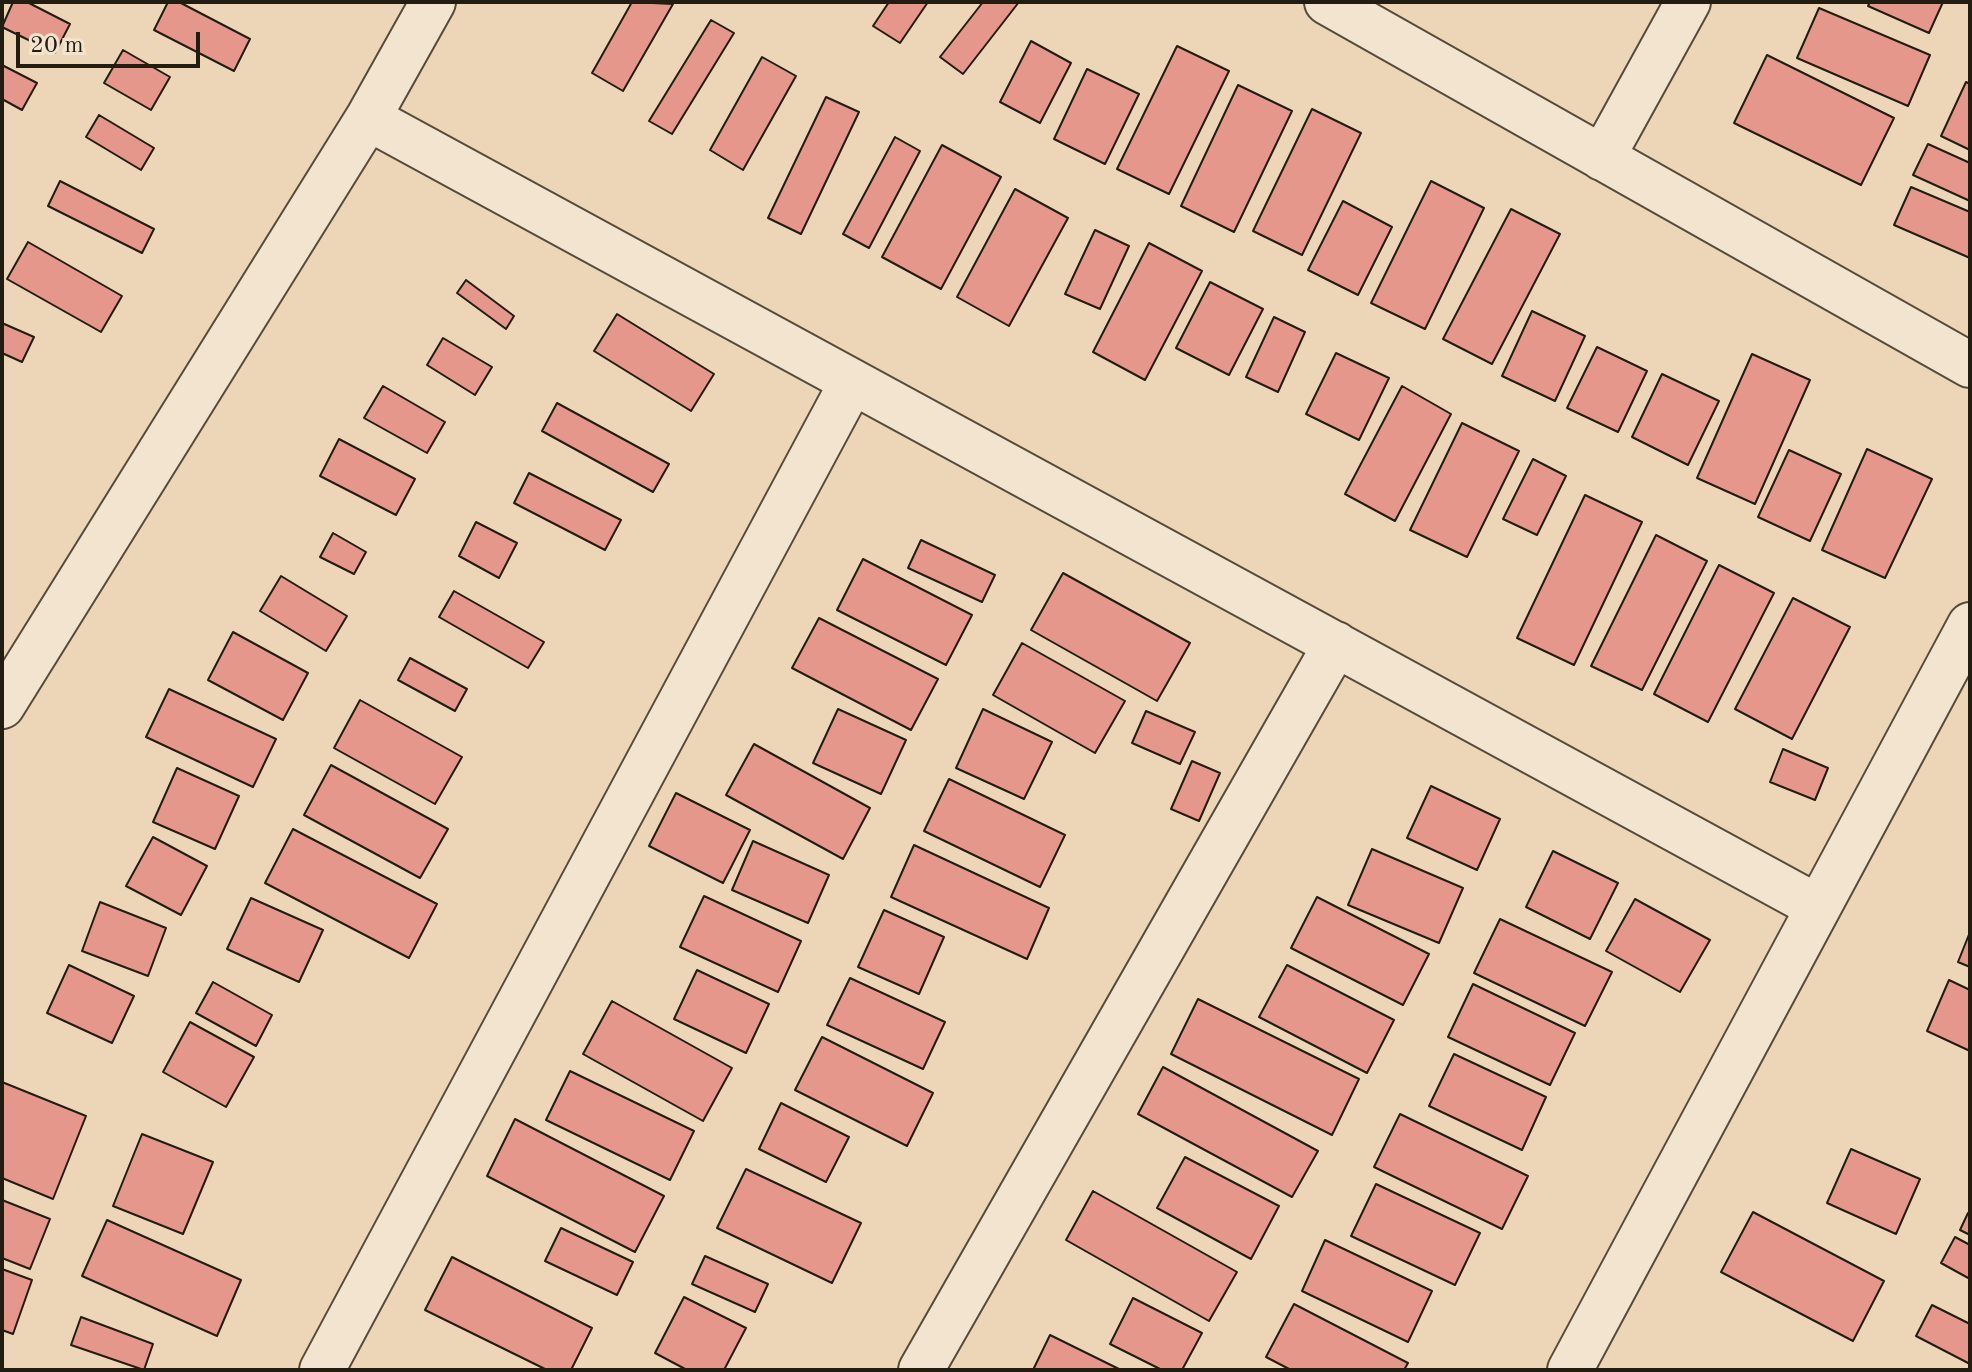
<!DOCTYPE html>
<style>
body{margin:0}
#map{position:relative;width:1972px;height:1372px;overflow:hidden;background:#edd6b7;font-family:"Old Standard TT",serif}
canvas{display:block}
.frame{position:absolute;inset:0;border:4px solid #231c11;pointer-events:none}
.scale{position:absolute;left:16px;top:32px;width:184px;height:36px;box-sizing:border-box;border:4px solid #231c11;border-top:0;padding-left:10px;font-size:24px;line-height:28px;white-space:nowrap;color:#231c11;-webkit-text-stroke:6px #f3e4d0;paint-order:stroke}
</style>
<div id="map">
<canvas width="1972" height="1372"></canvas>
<div class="frame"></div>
<div class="scale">20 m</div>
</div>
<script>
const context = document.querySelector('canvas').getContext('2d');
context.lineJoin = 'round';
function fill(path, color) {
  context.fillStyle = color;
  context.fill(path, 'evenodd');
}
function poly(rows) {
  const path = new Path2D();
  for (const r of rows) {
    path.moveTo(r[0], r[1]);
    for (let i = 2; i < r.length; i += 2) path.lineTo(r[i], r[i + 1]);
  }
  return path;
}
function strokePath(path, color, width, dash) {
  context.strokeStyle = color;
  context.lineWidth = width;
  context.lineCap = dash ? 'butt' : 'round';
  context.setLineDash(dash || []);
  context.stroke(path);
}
const building = poly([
 [13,2,27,2,70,24,55,53,2,27,13,2],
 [168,2,179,2,250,39,234,71,154,30,168,2],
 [632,2,673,4,623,91,592,73,632,2],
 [889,2,928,2,900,43,873,26,889,2],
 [983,2,1019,2,963,74,940,57,983,2],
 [1870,2,1943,2,1929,33,1868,6,1870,2],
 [1819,8,1930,55,1908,106,1797,58,1819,8],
 [711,20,734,33,672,134,649,121,711,20],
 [1031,41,1071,63,1040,123,1000,102,1031,41],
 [1177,46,1229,71,1169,194,1117,169,1177,46],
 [123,50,170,77,151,110,104,83,123,50],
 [1767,55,1894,118,1861,185,1734,123,1767,55],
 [762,57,796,76,743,170,710,150,762,57],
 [2,65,37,83,22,110,2,99,2,65],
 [1087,69,1139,94,1105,164,1054,139,1087,69],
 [1966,82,1970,84,1970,150,1941,136,1966,82],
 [1238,85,1292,111,1234,232,1181,206,1238,85],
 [826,97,859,112,801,234,768,218,826,97],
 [1312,109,1361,133,1302,255,1253,231,1312,109],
 [99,115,154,148,141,170,86,137,99,115],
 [895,137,920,151,869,248,843,234,895,137],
 [1928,144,1970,163,1970,201,1913,175,1928,144],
 [942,145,1001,177,941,289,882,257,942,145],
 [60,181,154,229,142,253,48,206,60,181],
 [1431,181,1484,208,1425,329,1371,303,1431,181],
 [1911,187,1970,212,1970,258,1894,225,1911,187],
 [1015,189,1068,218,1009,326,957,297,1015,189],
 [1343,201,1392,227,1358,295,1308,270,1343,201],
 [1511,209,1560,234,1492,364,1443,339,1511,209],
 [1095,230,1129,246,1100,309,1065,294,1095,230],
 [28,242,122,296,101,332,7,279,28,242],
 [1149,243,1202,271,1145,380,1093,352,1149,243],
 [466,280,514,316,506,329,457,293,466,280],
 [1210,282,1263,309,1229,375,1176,348,1210,282],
 [1532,311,1585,336,1555,401,1502,376,1532,311],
 [617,314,714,374,691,411,594,351,617,314],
 [1274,317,1305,332,1278,392,1246,377,1274,317],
 [2,323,34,337,22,362,2,353,2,323],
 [443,338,492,367,475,395,427,365,443,338],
 [1597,347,1647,371,1618,432,1567,408,1597,347],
 [1336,353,1389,378,1359,440,1306,414,1336,353],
 [1752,354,1810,380,1755,504,1697,478,1752,354],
 [1662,374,1719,401,1688,465,1632,437,1662,374],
 [383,386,445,422,427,453,364,418,383,386],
 [1402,386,1451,414,1395,521,1345,494,1402,386],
 [557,403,669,464,653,492,542,431,557,403],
 [1462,423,1519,451,1467,557,1410,530,1462,423],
 [339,439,415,479,396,515,320,476,339,439],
 [1867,449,1932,479,1885,578,1822,550,1867,449],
 [1789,450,1841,474,1810,541,1758,517,1789,450],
 [1533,459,1566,476,1537,535,1503,519,1533,459],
 [529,473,621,520,605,550,514,503,529,473],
 [1585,495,1642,522,1574,665,1517,638,1585,495],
 [476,522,517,543,499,578,459,556,476,522],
 [333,533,366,552,354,574,320,557,333,533],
 [1656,535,1707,561,1642,690,1591,666,1656,535],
 [921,540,995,575,982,602,908,568,921,540],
 [863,559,972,615,946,665,837,610,863,559],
 [1719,565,1774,593,1708,722,1654,694,1719,565],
 [1063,573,1190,643,1157,701,1031,630,1063,573],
 [281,576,347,616,326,651,260,611,281,576],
 [454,591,544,642,528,668,439,617,454,591],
 [1793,598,1850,627,1792,739,1735,709,1793,598],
 [819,618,938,679,911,730,792,668,819,618],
 [233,632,308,673,283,720,208,680,233,632],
 [1022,643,1125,701,1095,753,993,695,1022,643],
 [410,658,467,689,455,711,398,680,410,658],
 [169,689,276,739,253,787,146,737,169,689],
 [360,700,462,757,435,804,334,748,360,700],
 [838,709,906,740,881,794,813,763,838,709],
 [983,709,1052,742,1024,799,956,768,983,709],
 [1146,711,1195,732,1180,764,1132,743,1146,711],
 [754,744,870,808,843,859,726,795,754,744],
 [1783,749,1828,768,1815,800,1770,782,1783,749],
 [1192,761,1220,773,1199,821,1171,809,1192,761],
 [331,765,448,829,420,878,304,815,331,765],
 [177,768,239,796,215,849,153,822,177,768],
 [949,779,1065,835,1040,887,924,831,949,779],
 [1431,786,1500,819,1477,870,1407,838,1431,786],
 [676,793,750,830,723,883,649,846,676,793],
 [293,829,437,904,409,958,265,883,293,829],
 [153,837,207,866,181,915,126,886,153,837],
 [753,841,829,875,808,923,732,890,753,841],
 [914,845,1049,908,1027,959,891,897,914,845],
 [1372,849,1463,888,1439,943,1348,905,1372,849],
 [1553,851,1618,883,1590,939,1526,907,1553,851],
 [704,896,801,941,778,992,680,947,704,896],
 [1317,897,1429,954,1403,1005,1291,948,1317,897],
 [251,898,323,930,299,982,227,949,251,898],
 [1635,899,1710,940,1680,992,1606,951,1635,899],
 [100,902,166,928,148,976,82,951,100,902],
 [884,910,944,937,919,994,858,967,884,910],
 [1500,919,1612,972,1585,1026,1474,973,1500,919],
 [1970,932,1970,967,1958,962,1970,932],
 [69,965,134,996,112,1043,47,1013,69,965],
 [1287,965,1394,1020,1367,1073,1259,1017,1287,965],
 [697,970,769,1004,746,1053,674,1019,697,970],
 [850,978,945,1022,923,1069,827,1025,850,978],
 [1949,980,1970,990,1970,1051,1927,1031,1949,980],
 [213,982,272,1015,256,1046,196,1013,213,982],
 [1473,984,1575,1033,1550,1085,1448,1037,1473,984],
 [1198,999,1359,1079,1332,1135,1171,1054,1198,999],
 [612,1001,732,1068,703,1121,583,1054,612,1001],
 [190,1022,254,1057,226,1107,163,1072,190,1022],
 [822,1037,933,1093,907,1146,795,1090,822,1037],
 [1454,1054,1546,1097,1522,1150,1429,1106,1454,1054],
 [1163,1067,1318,1151,1292,1197,1138,1114,1163,1067],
 [570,1071,694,1131,670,1180,546,1120,570,1071],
 [2,1082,86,1116,53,1199,2,1178,2,1082],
 [781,1103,849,1137,826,1182,759,1149,781,1103],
 [1400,1114,1528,1176,1502,1229,1374,1167,1400,1114],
 [515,1119,664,1196,635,1252,487,1176,515,1119],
 [142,1134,213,1162,183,1234,113,1206,142,1134],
 [1851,1149,1920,1179,1896,1234,1827,1203,1851,1149],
 [1185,1157,1279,1206,1251,1259,1157,1208,1185,1157],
 [746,1169,861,1223,832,1283,717,1228,746,1169],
 [1376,1184,1480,1233,1455,1285,1351,1236,1376,1184],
 [1093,1191,1237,1272,1209,1321,1066,1240,1093,1191],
 [2,1200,50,1219,30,1269,2,1258,2,1200],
 [1753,1212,1884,1281,1853,1341,1721,1272,1753,1212],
 [1968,1213,1970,1214,1970,1235,1960,1230,1968,1213],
 [107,1220,241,1280,217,1336,82,1276,107,1220],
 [561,1228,633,1262,617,1295,545,1261,561,1228],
 [1955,1237,1970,1245,1970,1279,1941,1263,1955,1237],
 [1325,1240,1432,1291,1408,1342,1302,1291,1325,1240],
 [705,1256,768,1284,755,1312,692,1284,705,1256],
 [452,1257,592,1328,571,1370,547,1370,425,1310,452,1257],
 [2,1269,32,1280,13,1334,2,1330,2,1269],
 [684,1297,746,1328,724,1370,687,1370,655,1353,684,1297],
 [1133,1298,1202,1333,1182,1370,1162,1370,1110,1344,1133,1298],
 [1294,1304,1408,1363,1404,1370,1291,1370,1266,1357,1294,1304],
 [1932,1305,1970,1324,1970,1364,1916,1336,1932,1305],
 [81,1317,153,1344,144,1370,71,1345,81,1317],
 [1050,1335,1121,1370,1033,1370,1050,1335]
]);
const minor = poly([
 [1327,2,1970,365],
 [368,118,1816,906],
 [1602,158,1688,2],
 [2,706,368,118,433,2],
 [322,1370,852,382],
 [921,1370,1336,644],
 [1570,1370,1970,625]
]);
fill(building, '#e5978b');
strokePath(building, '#231c11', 2);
strokePath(minor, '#564a3a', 48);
strokePath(minor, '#f3e4d0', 44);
</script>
